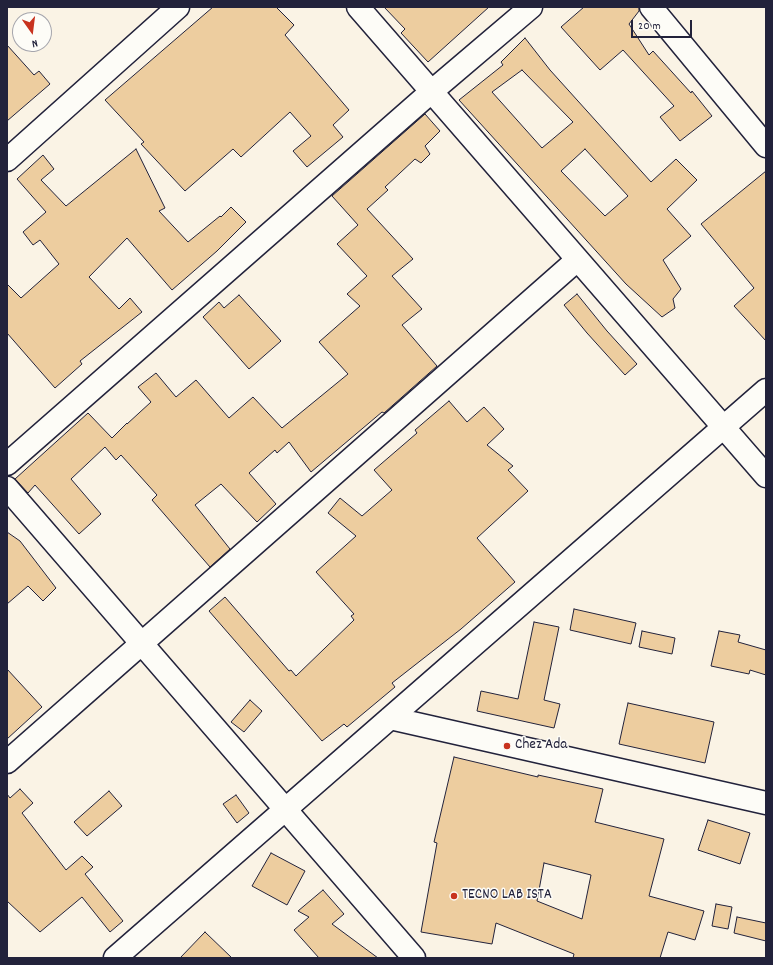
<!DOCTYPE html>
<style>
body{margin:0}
#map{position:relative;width:773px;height:965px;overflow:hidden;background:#faf3e5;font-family:Dekko,sans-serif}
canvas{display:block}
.frame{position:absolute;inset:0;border:8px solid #22223b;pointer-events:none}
.north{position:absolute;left:12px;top:12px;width:40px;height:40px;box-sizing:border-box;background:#fdfcf7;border:1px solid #a5a5ac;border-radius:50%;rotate:166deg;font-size:11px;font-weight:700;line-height:16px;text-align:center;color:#22223b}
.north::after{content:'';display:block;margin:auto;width:14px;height:18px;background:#c8321e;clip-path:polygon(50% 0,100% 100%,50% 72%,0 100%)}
.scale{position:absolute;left:631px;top:20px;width:61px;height:18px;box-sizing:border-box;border:2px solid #22223b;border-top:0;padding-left:5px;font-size:12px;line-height:14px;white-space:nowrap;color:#22223b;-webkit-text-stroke:3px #fdfcf7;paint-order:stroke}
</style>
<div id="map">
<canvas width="773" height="965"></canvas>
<div class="frame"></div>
<div class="north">N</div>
<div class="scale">20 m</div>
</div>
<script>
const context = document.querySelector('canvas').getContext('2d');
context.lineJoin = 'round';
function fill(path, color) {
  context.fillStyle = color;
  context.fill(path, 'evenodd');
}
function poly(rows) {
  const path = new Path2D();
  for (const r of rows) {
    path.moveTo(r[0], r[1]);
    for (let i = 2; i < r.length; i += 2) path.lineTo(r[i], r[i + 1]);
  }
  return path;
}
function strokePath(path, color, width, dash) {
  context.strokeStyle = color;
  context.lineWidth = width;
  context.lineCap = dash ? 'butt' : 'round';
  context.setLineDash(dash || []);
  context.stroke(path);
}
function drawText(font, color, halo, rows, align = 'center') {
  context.font = font + ' Dekko,sans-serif';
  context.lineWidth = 3;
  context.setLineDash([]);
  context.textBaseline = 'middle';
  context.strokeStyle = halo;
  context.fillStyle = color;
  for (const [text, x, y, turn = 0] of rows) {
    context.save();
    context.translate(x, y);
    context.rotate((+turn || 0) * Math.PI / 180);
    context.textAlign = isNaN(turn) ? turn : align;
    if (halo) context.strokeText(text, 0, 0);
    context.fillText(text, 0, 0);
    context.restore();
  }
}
const building = poly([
 [213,7,276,7,294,25,285,35,349,110,333,125,343,137,307,167,293,151,311,136,290,112,241,157,233,149,185,191,141,144,144,142,105,100,213,7],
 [384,7,489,7,428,62,401,33,405,29,384,7],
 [584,7,639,7,639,11,629,24,649,55,653,51,691,93,692,91,712,116,680,141,660,117,674,106,623,50,600,70,561,27,584,7],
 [525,38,550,70,651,182,676,159,697,180,667,209,691,236,663,260,681,289,673,299,675,308,662,317,626,284,459,100,503,65,501,62,525,38],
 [522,70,573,122,542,148,492,92,522,70],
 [585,149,628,196,605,216,561,171,585,149],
 [7,45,34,75,39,71,50,84,7,121,7,45],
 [425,114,440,131,425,146,430,154,421,163,415,159,385,187,388,190,367,209,413,259,392,276,422,309,402,325,437,366,384,413,382,412,311,472,289,442,277,453,275,450,249,473,276,504,257,522,221,484,195,505,230,549,210,567,152,500,157,495,121,455,116,460,105,447,71,479,101,514,79,534,35,485,28,493,15,479,88,413,112,438,127,423,127,424,151,402,138,387,156,373,176,397,196,380,229,418,253,397,282,428,348,374,319,342,360,306,347,294,367,276,337,244,358,225,332,196,425,114],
 [136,149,165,208,159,211,188,242,220,216,221,217,231,207,246,222,217,251,172,290,127,238,89,277,119,309,130,298,142,312,80,361,82,364,55,388,7,333,7,284,21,298,59,264,40,240,33,245,23,232,46,212,17,179,43,155,54,169,41,180,66,206,136,149],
 [766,171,766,341,734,306,754,288,701,224,766,171],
 [577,294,607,331,637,364,625,375,587,333,564,305,577,294],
 [239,295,281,341,249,369,203,317,219,302,224,308,239,295],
 [449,401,467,422,484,407,504,429,487,445,513,466,508,470,528,491,477,538,515,582,461,629,392,683,395,687,347,727,344,724,322,741,209,611,225,597,289,671,291,670,296,676,354,620,351,616,354,614,316,572,356,536,328,513,340,498,362,516,392,490,374,470,417,433,415,430,449,401],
 [7,532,20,541,56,588,43,601,28,586,7,604,7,532],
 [574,609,636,623,631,644,570,630,574,609],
 [534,622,559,627,544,700,560,704,554,728,477,711,481,691,518,699,534,622],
 [642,631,675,638,672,654,639,647,642,631],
 [719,631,740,635,738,642,766,650,766,675,750,670,749,674,711,666,719,631],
 [7,669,42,707,7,739,7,669],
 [250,700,262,711,244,732,231,722,250,700],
 [628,703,714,722,705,763,619,744,628,703],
 [454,757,538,777,538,775,603,789,595,822,664,839,649,896,704,911,695,940,668,932,660,958,573,958,574,954,496,923,492,944,421,932,437,843,434,842,454,757],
 [544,863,591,875,582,919,537,901,544,863],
 [20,789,33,803,22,813,66,870,82,856,93,867,85,874,123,921,110,932,82,897,40,932,7,901,7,794,10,798,20,789],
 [109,791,122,806,87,836,74,822,109,791],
 [236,795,249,813,237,823,223,804,236,795],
 [708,820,750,833,740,864,698,850,708,820],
 [271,853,305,871,287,905,252,886,271,853],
 [323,890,344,914,332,924,378,958,319,958,294,930,309,917,298,911,323,890],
 [716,904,732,907,728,929,712,926,716,904],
 [737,917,766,923,766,941,734,933,737,917],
 [205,932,232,958,180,958,205,932]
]);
const minor = poly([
 [358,7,766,476],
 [651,7,766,146],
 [7,160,178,7],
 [7,464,431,92,531,7],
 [7,488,414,958],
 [390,718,766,803],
 [7,762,577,260],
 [115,958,766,390]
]);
const markers = [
 [507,746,4,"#c8321e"],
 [454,896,4,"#c8321e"]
];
const poiNames = [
 ["Chez Ada",515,746],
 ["TECNO LAB ISTA",462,896]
];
fill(building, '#edcd9f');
strokePath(building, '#22223b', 1);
strokePath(minor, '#22223b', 25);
strokePath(minor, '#fdfcf7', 22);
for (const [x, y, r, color] of markers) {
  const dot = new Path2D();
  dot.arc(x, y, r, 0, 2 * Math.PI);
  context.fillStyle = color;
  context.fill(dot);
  strokePath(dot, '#fdfcf7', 1.5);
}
drawText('15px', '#22223b', '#fdfcf7', poiNames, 'left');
</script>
